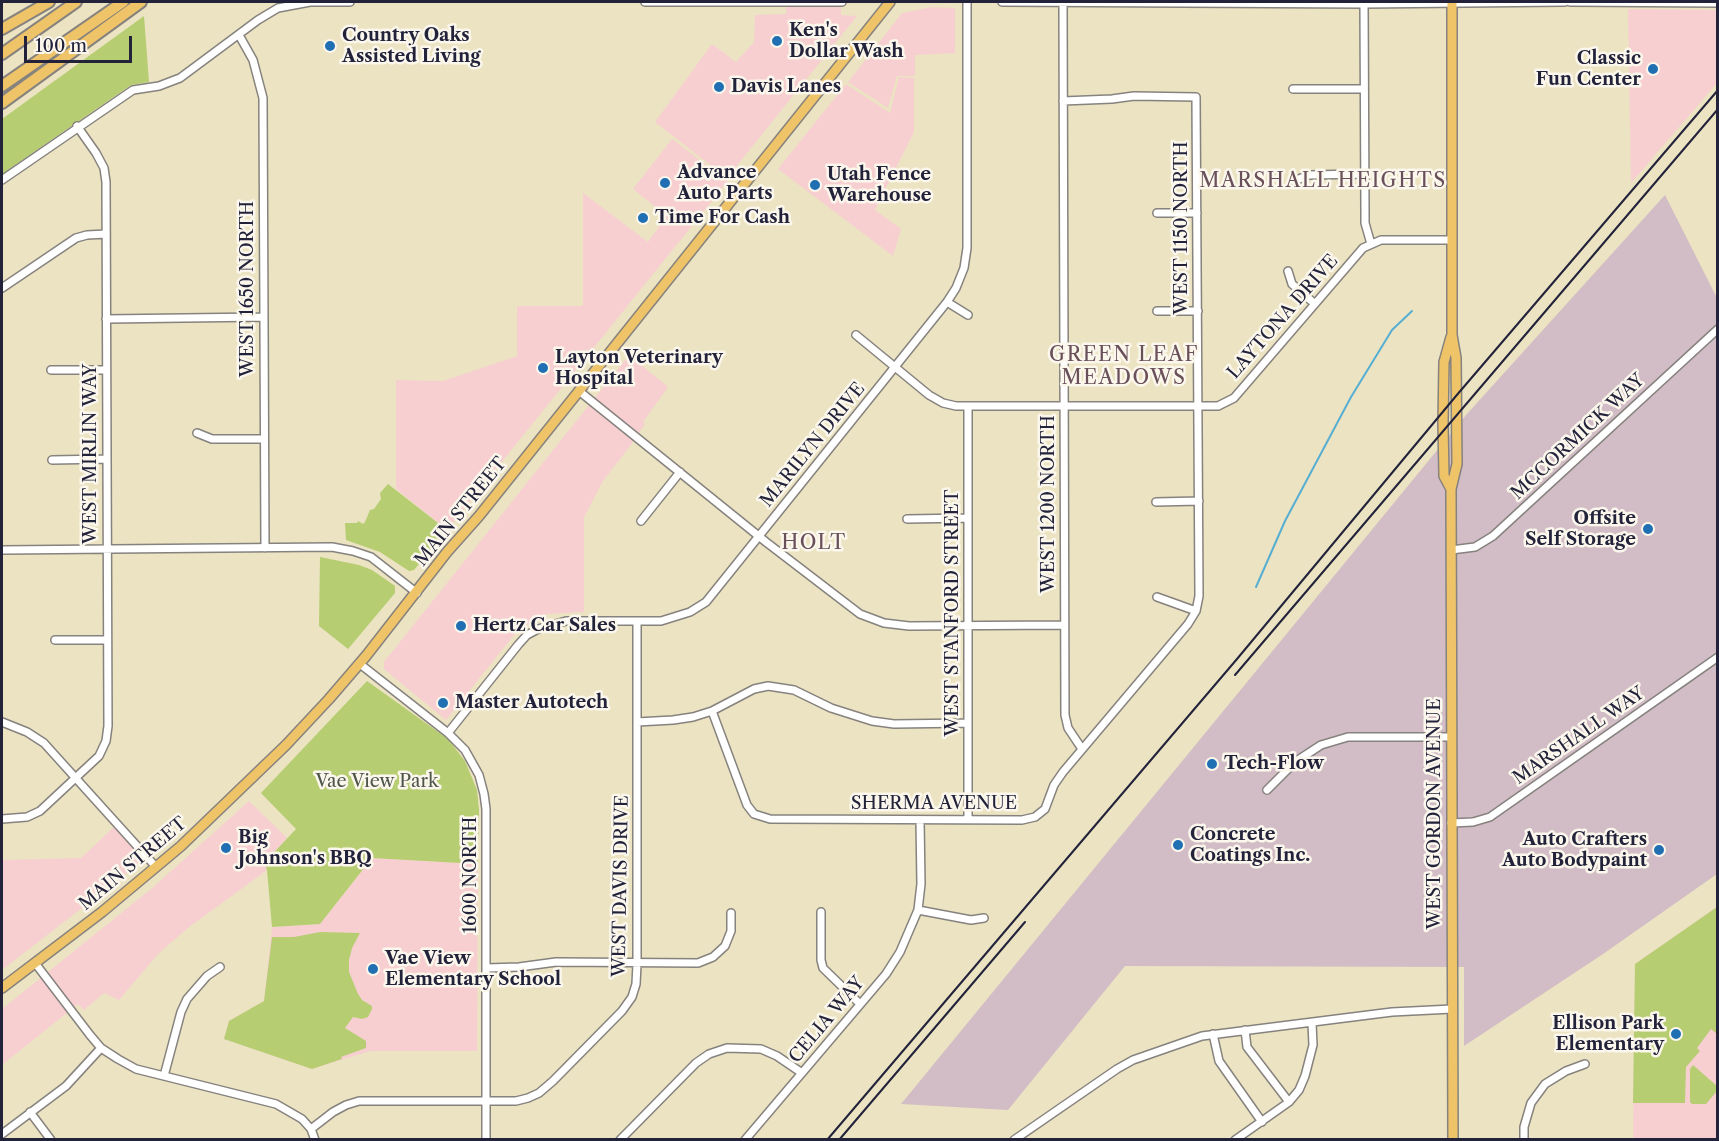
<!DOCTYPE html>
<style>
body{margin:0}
#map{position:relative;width:1719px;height:1141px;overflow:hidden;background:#ebe3c2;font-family:"Libre Caslon Text",serif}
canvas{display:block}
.frame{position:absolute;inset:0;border:3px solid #22223b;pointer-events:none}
.scale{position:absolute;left:24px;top:36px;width:108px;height:27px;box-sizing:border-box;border:3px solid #22223b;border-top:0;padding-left:8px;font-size:18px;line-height:21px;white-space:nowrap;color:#22223b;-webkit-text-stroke:4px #fbf7ec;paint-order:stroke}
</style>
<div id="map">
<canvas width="1719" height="1141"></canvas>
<div class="frame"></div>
<div class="scale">100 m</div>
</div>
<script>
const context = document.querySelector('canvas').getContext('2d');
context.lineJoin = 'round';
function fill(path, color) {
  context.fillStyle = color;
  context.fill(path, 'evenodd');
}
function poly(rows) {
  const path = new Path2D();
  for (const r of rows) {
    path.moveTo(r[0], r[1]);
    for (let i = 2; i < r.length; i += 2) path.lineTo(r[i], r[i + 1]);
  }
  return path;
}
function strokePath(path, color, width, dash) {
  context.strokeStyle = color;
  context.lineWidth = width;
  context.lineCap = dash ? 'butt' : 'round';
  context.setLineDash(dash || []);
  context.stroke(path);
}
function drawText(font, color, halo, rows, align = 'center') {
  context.font = font + ' "Libre Caslon Text",serif';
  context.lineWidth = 5;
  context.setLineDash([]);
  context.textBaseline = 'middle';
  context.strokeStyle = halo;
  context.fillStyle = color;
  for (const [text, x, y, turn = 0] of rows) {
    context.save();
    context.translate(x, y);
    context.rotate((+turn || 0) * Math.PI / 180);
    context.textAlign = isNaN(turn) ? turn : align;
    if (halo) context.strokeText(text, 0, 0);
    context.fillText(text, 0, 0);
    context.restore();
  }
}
const built = poly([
 [786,2,841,2,841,15,857,16,727,178,655,122,712,44,736,62,754,42,755,15,786,14],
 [932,7,955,8,955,53,915,55,915,76,897,76,888,108,848,82,902,13],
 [1628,9,1718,10,1717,83,1631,183],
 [899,77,914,78,914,132,875,210,901,229,893,256,778,169,846,84,890,113],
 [672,139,728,181,447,530,396,489,396,380,443,381,517,356,517,306,583,306,583,193,648,242,667,216,633,189],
 [629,355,668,387,643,422,645,424,631,445,603,481,584,517,584,612,547,614,518,630,446,720,384,669,384,662],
 [249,801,287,838,264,863,267,870,188,928,159,953,119,1000,104,993,84,1010,78,1004,2,1065,2,1009,151,889],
 [115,826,144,860,2,970,2,860,81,858],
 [372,858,478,864,477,1051,370,1051,312,1069,224,1039,229,1021,264,1001,272,927,320,924],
 [1717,907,1717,1139,1633,1140,1635,964]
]);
const industrial = poly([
 [1665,195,1717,298,1717,874,1603,954,1464,1046,1464,967,1125,966,1008,1110,901,1104,1466,415]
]);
const green = poly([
 [144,16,149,82,131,85,2,174,2,119],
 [388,484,447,530,414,570,409,571,380,552,346,540,345,523,357,523,358,521,363,524,365,522,370,510,374,509,381,499,380,493],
 [320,557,359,565,372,570,395,586,395,593,348,649,319,626],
 [367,681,448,739,465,761,477,790,479,810,478,864,372,858,320,924,272,927,267,870,264,863,296,829,261,793],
 [1717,907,1717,1034,1711,1029,1697,1048,1700,1051,1686,1067,1685,1103,1633,1103,1635,964],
 [320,932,360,933,352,948,349,960,349,972,358,994,362,1000,372,1006,372,1009,368,1017,362,1019,353,1017,345,1028,366,1041,366,1048,341,1057,342,1059,312,1069,224,1039,229,1021,264,1001,272,937,294,937],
 [1693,1065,1717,1086,1717,1091,1706,1104,1692,1104,1690,1102,1690,1069]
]);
const stream = poly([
 [1256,587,1285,521,1351,397,1392,330,1412,311]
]);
const minor = poly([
 [645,2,842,2],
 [1002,2,1364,4,1565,2],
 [1063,2,1065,715,1068,728,1082,749],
 [1570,2,1718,3],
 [1364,4,1365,212,1365,223,1371,244],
 [239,35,253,60,263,98,265,548],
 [1293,89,1364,89],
 [2,180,133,90,159,86,180,78,258,20,278,8,310,2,350,2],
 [1294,181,1309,175,1364,174],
 [1157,213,1197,213],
 [1288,271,1292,284,1315,304],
 [2,288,76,238,87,235,106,234],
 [947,302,968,315],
 [1157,311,1198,311],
 [106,319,263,317],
 [856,335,929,395,943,403,956,406,1218,406,1234,398,1363,248,1381,240,1451,240],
 [51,370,106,370],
 [579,391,766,542,860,614,884,623,909,626,1064,625],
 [968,406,968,819],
 [197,433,212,439,263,439],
 [52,460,107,459],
 [1156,502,1199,501],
 [907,519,968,518],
 [641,521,680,472],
 [2,550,332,547,353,551,371,557,417,593],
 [1451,550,1475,547,1493,536,1718,329],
 [1157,597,1196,611],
 [55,640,107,640],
 [360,664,448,733,465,750,479,775,484,794,486,809,486,1140],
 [712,711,747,805,754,814,770,819,1022,820,1035,817,1045,809,1054,785,1063,772,1188,624,1196,611,1199,596,1196,97,1134,96,1112,99,1063,101],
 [2,722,27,732,44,743,156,867],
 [637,722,673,720,693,717,712,711,754,689,768,686,794,690,831,708,872,721,894,724,968,723],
 [448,733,518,645,527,635,538,629,566,621,661,621,690,612,706,602,947,302,956,288,964,268,967,248,967,2],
 [1267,790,1295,762,1321,745,1348,737,1452,737],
 [2,819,27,817,40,811,99,756,106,741,108,726,106,182,104,168,96,153,77,126],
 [1451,823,1473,822,1490,817,1718,657],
 [918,910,971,920,984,918],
 [821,912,821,960,823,968,860,1004],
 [35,963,90,1035,101,1048,118,1059,136,1069,276,1104,302,1119,311,1129,315,1140],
 [486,968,519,967,556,962,698,963,713,957,725,946,731,931,731,913],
 [1245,1030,1247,1047,1289,1102],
 [1213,1034,1219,1061,1262,1122],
 [164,1076,181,1012,187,999,207,976,220,967],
 [30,1112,51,1140],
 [311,1129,333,1112,346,1105,359,1101,516,1101,528,1098,539,1093,553,1081,622,1011,632,997,636,984,637,964,637,621],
 [2,1134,66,1086,101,1048],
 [620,1140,696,1063,709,1054,727,1048,761,1049,777,1056,802,1073],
 [745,1140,886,974,900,952,918,910,921,884,920,820],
 [1014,1140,1117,1069,1133,1060,1202,1036,1392,1012,1452,1009],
 [1235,1140,1289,1102,1299,1090,1305,1076,1313,1045,1312,1023],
 [1524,1140,1524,1127,1531,1103,1545,1084,1566,1071,1585,1064]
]);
const major = poly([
 [1452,2,1452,335,1456,358,1457,464,1451,489,1453,1140],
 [1451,337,1444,362,1443,424,1444,476,1451,489],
 [2,988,102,912,181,846,286,745,329,699,366,656,447,552,479,516,890,2]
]);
const highway = poly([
 [2,29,49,2],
 [2,54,76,2],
 [2,86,123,2],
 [2,103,141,2]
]);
const rail = poly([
 [1235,675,1718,109],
 [827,1140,1237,659,1456,396,1718,90],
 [839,1140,1025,922]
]);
const markers = [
 [777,41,6,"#1f6fb2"],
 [330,46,6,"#1f6fb2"],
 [1653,69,6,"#1f6fb2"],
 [719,87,6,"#1f6fb2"],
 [665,183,6,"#1f6fb2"],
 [815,185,6,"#1f6fb2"],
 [643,218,6,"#1f6fb2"],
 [543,368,6,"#1f6fb2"],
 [1648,529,6,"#1f6fb2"],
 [461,626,6,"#1f6fb2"],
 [443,703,6,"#1f6fb2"],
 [1212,764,6,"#1f6fb2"],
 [1178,845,6,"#1f6fb2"],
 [226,848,6,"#1f6fb2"],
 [1659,850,6,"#1f6fb2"],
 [373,969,6,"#1f6fb2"],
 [1676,1034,6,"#1f6fb2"]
];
const poiNames = [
 ["Ken's",789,31],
 ["Dollar Wash",789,52],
 ["Country Oaks",342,36],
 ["Assisted Living",342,57],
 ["Classic",1641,59,"right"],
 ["Fun Center",1641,80,"right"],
 ["Davis Lanes",731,87],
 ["Advance",677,173],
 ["Auto Parts",677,194],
 ["Utah Fence",827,175],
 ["Warehouse",827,196],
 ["Time For Cash",655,218],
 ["Layton Veterinary",555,358],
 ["Hospital",555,379],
 ["Offsite",1636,519,"right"],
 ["Self Storage",1636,540,"right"],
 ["Hertz Car Sales",473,626],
 ["Master Autotech",455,703],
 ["Tech-Flow",1224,764],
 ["Concrete",1190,835],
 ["Coatings Inc.",1190,856],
 ["Big",238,838],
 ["Johnson's BBQ",238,859],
 ["Auto Crafters",1647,840,"right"],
 ["Auto Bodypaint",1647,861,"right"],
 ["Vae View",385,959],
 ["Elementary School",385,980],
 ["Ellison Park",1664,1024,"right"],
 ["Elementary",1664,1045,"right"]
];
const streetNames = [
 ["WEST 1150 NORTH",1182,228,-90],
 ["WEST 1650 NORTH",248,289,-90],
 ["LAYTONA DRIVE",1283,317,-49],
 ["MCCORMICK WAY",1578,437,-43],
 ["MARILYN DRIVE",813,445,-51],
 ["WEST MIRLIN WAY",91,454,-90],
 ["WEST 1200 NORTH",1049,504,-90],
 ["MAIN STREET",461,512,-51],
 ["WEST STANFORD STREET",953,613,-90],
 ["MARSHALL WAY",1579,736,-35],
 ["SHERMA AVENUE",934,804],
 ["WEST GORDON AVENUE",1435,814,-90],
 ["MAIN STREET",133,864,-40],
 ["1600 NORTH",471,875,-90],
 ["WEST DAVIS DRIVE",621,886,-89],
 ["CELIA WAY",827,1020,-50]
];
const parkNames = [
 ["Vae View Park",377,782]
];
const neighbourhoodNames = [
 ["MARSHALL HEIGHTS",1323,181],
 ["GREEN LEAF",1124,355],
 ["MEADOWS",1124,378],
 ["HOLT",814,543]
];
fill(built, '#f7cfd1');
fill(industrial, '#d2bdc6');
fill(green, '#b6cd71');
strokePath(stream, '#56aed3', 2);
strokePath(minor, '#86827e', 10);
strokePath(major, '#86827e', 12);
strokePath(highway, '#86827e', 14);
strokePath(minor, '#fff', 7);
strokePath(major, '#efc469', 9);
strokePath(highway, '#efc469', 10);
strokePath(rail, '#22223b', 2);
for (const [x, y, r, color] of markers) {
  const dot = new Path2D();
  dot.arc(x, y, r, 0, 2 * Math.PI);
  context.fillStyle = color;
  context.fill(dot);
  strokePath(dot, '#fbf7ec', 2);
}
drawText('bold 18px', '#22223b', '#fbf7ec', poiNames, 'left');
drawText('18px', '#22223b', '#fbf7ec', streetNames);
drawText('18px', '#4e554b', '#fbf7ec', parkNames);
context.letterSpacing = '1.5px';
drawText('20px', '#69505a', '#fbf7ec', neighbourhoodNames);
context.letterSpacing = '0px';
</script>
